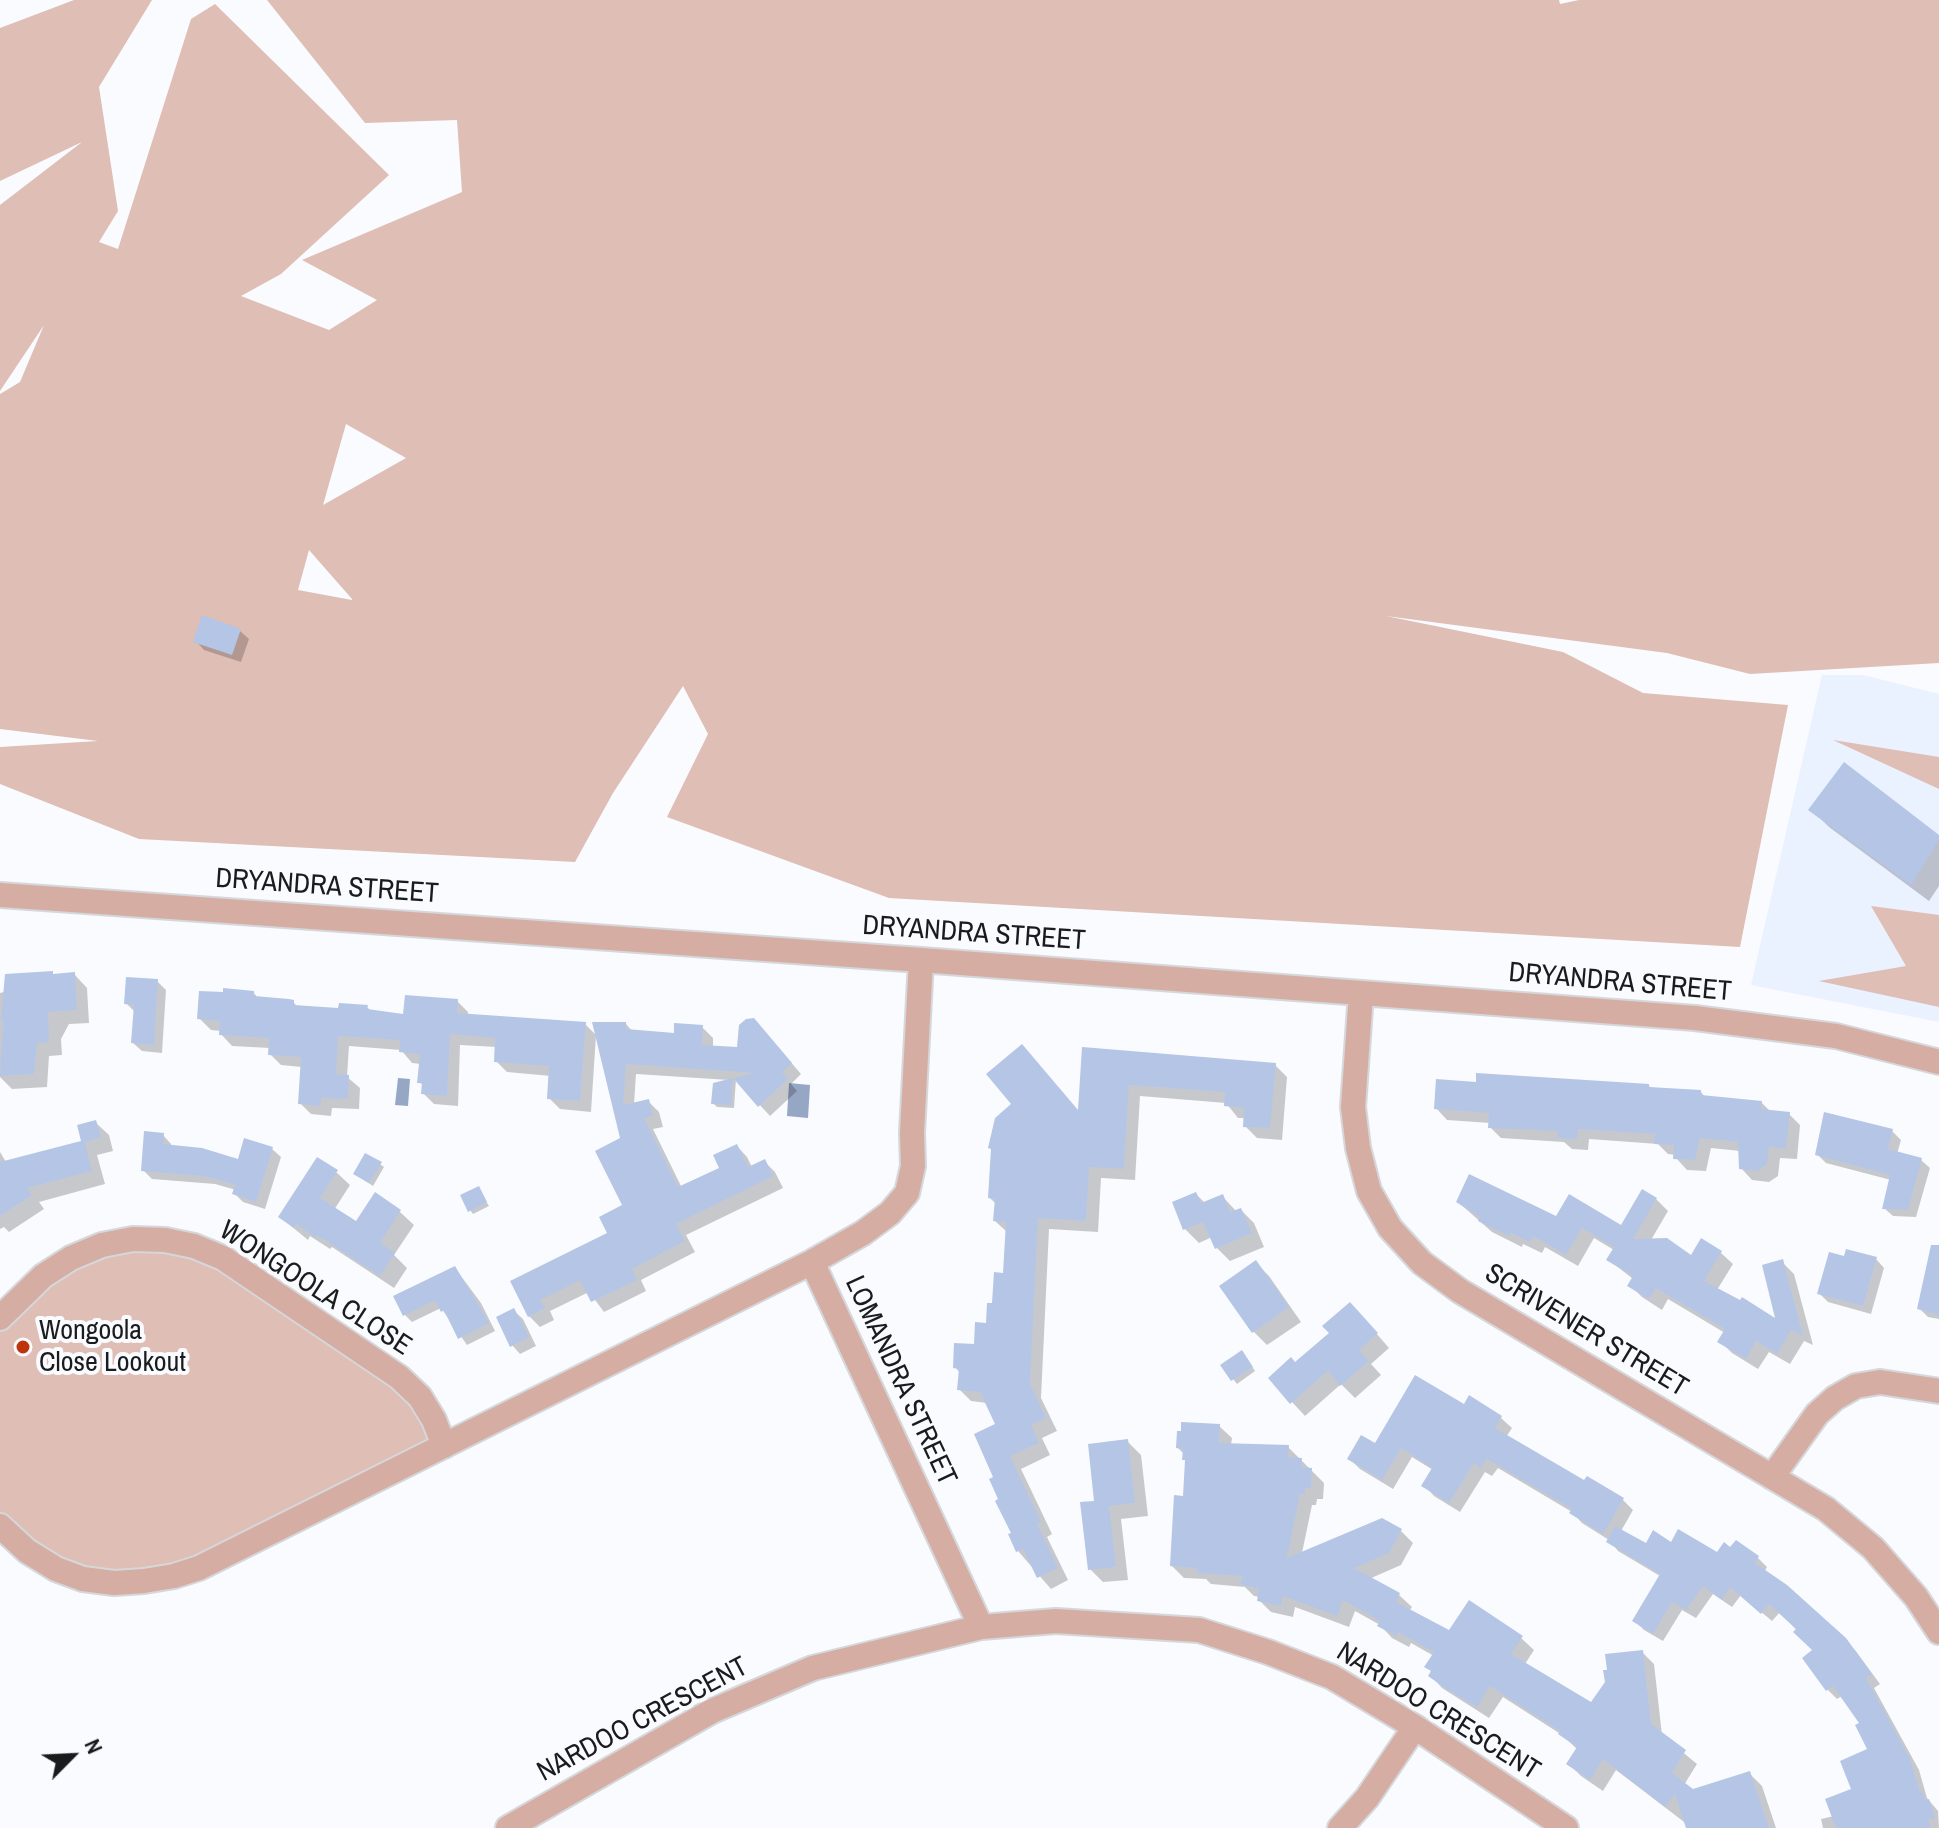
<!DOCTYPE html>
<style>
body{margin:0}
#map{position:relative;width:1939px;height:1828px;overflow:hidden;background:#f9fbff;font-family:"Archivo Narrow",sans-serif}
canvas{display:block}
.north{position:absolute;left:32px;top:1716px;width:80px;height:80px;-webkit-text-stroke:6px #f9fbff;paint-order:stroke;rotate:66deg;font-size:22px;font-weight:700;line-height:32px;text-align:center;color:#1a1b1d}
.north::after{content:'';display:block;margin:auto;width:28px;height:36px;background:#1a1b1d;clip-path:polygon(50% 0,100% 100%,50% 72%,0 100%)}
</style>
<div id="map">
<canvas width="1939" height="1828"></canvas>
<div class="north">N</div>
</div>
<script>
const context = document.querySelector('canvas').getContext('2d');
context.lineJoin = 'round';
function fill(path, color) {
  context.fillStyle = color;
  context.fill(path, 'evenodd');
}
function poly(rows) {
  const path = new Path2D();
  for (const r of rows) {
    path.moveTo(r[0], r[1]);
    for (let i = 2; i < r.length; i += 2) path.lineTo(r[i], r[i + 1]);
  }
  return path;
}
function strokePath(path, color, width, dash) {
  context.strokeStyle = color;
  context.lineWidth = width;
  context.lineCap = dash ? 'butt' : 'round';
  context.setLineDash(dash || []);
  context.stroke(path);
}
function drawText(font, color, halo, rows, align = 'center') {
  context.font = font + ' "Archivo Narrow",sans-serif';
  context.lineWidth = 8;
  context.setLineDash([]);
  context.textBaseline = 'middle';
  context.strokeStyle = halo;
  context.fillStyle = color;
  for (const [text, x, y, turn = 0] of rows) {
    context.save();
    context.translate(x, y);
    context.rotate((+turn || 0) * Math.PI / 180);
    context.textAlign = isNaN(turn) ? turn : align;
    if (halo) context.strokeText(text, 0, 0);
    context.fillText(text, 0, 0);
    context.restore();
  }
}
const built = poly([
 [1822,675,1863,675,1939,694,1939,1022,1751,985]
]);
const green = poly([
 [74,0,152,0,99,87,118,211,99,242,118,249,191,19,215,4,389,175,281,274,241,296,329,330,377,300,302,260,462,192,457,120,365,123,267,0,1559,0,1560,4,1579,0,1939,0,1939,663,1750,674,1667,653,1386,616,1563,652,1643,693,1788,705,1740,947,889,898,667,817,708,734,683,686,613,793,575,862,139,839,0,784,0,747,98,741,0,729,0,394,20,382,44,325,0,391,0,205,82,142,0,181,0,28],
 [346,424,406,458,323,505],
 [309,550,352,599,352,600,298,590],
 [1833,740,1939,757,1939,789],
 [1871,906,1939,915,1939,1007,1819,981,1906,966],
 [102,1245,194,1246,399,1377,444,1446,224,1556,83,1579,0,1526,0,1318]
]);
const water = poly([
 [398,1078,410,1079,408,1106,395,1105],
 [789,1083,810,1085,808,1118,787,1116]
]);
const shadow = poly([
 [240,631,249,639,241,662,204,650,196,641],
 [1811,809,1939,838,1939,886,1929,901,1829,827],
 [74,974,87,988,89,1023,69,1024,61,1039,62,1055,49,1056,47,1087,12,1089,0,1077,0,993],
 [157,981,166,990,162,1053,142,1051,133,1043,135,1012,126,1003],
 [253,992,259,999,293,1002,298,1007,340,1010,367,1007,372,1012,405,1017,457,1001,468,1012,468,1016,585,1024,596,1035,591,1112,560,1109,549,1098,551,1076,507,1072,496,1061,497,1047,460,1045,458,1106,434,1104,423,1093,424,1086,419,1082,421,1064,412,1063,401,1050,349,1046,347,1077,360,1088,359,1109,332,1108,331,1116,311,1114,300,1103,302,1067,281,1065,270,1054,270,1048,232,1046,221,1034,221,1031,211,1030,200,1019],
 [594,1024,626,1024,633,1032,676,1035,702,1027,713,1038,713,1048,738,1050,765,1032,801,1074,791,1084,797,1091,770,1116,736,1079,734,1108,717,1107,713,1103,729,1080,636,1074,634,1104,648,1101,659,1112,663,1127,653,1129,682,1188,722,1169,737,1146,747,1157,752,1167,764,1161,775,1172,783,1188,686,1235,695,1252,641,1280,646,1291,604,1312,589,1292,550,1311,554,1320,540,1327,529,1316,512,1282,610,1234,625,1206,623,1139],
 [1084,1049,1275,1065,1287,1077,1282,1140,1257,1138,1245,1126,1245,1118,1238,1118,1226,1103,1140,1096,1135,1180,1101,1178,1098,1232,1049,1229,1041,1398,1057,1431,1042,1438,1050,1455,1021,1469,1052,1534,1047,1537,1068,1580,1051,1589,1018,1551,1001,1500,996,1478,998,1425,987,1403,971,1401,959,1389,960,1373,955,1367,976,1347,987,1325,1004,1275,1007,1232,995,1221,996,1204,990,1198,1080,1113],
 [1649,1086,1652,1089,1701,1092,1705,1097,1761,1102,1771,1112,1789,1114,1800,1125,1797,1159,1780,1158,1778,1176,1769,1182,1752,1180,1741,1168,1740,1151,1711,1148,1706,1171,1687,1170,1676,1158,1676,1155,1668,1154,1658,1144,1589,1139,1588,1150,1572,1149,1564,1142,1501,1138,1490,1127,1490,1123,1447,1120,1436,1108],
 [95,1122,109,1135,113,1151,97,1155,105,1184,39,1202,44,1209,9,1232,4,1227,0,1229,0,1152,6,1162,84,1142],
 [1892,1131,1901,1140,1897,1154,1921,1160,1930,1168,1916,1217,1893,1216,1884,1208,1891,1180,1826,1163,1817,1154],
 [163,1135,171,1144,171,1147,239,1161,272,1149,281,1157,265,1209,243,1202,235,1194,236,1190,215,1184,152,1179,143,1170],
 [380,1164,384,1167,373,1186,359,1177],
 [336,1172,350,1185,334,1210,356,1224,375,1195,400,1212,414,1225,394,1255,407,1268,394,1288,332,1247,330,1249,310,1236,308,1240,280,1217],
 [478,1188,489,1206,473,1214,470,1210],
 [1196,1194,1205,1203,1222,1196,1237,1212,1241,1210,1254,1223,1264,1247,1230,1261,1217,1248,1212,1237,1199,1243,1185,1229],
 [1656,1199,1668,1211,1651,1240,1692,1257,1721,1253,1733,1264,1717,1290,1779,1322,1782,1262,1794,1274,1813,1345,1804,1341,1790,1364,1769,1352,1758,1369,1732,1353,1720,1341,1725,1333,1668,1299,1662,1310,1642,1297,1630,1285,1633,1279,1609,1260,1614,1250,1594,1238,1578,1266,1545,1247,1542,1253,1523,1244,1522,1247,1492,1232,1458,1202,1622,1228],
 [1846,1259,1876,1259,1884,1268,1871,1314,1828,1302,1819,1293],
 [1939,1260,1939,1319,1928,1317,1919,1308],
 [1256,1263,1269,1276,1301,1322,1267,1345,1254,1332],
 [455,1268,481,1303,495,1331,467,1345,441,1308,412,1322,405,1315],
 [514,1311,523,1319,536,1346,520,1354,512,1345],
 [1363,1318,1389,1348,1371,1364,1381,1375,1355,1398,1341,1384,1305,1416,1292,1402,1296,1365],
 [1245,1356,1255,1371,1237,1384,1223,1366],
 [1470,1398,1501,1418,1512,1428,1506,1437,1585,1483,1588,1479,1623,1500,1633,1510,1621,1531,1646,1546,1672,1544,1718,1554,1758,1558,1767,1567,1764,1572,1855,1650,1880,1684,1874,1688,1919,1770,1927,1798,1938,1811,1939,1828,1823,1828,1821,1819,1834,1816,1854,1790,1870,1750,1862,1724,1842,1696,1837,1699,1828,1690,1805,1659,1815,1650,1780,1612,1772,1621,1741,1595,1732,1607,1713,1594,1696,1618,1682,1610,1663,1641,1644,1630,1634,1620,1660,1576,1618,1551,1609,1540,1582,1523,1572,1512,1498,1468,1492,1476,1485,1472,1460,1512,1434,1496,1424,1485,1433,1470,1412,1457,1393,1489,1360,1469,1349,1458,1465,1407],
 [1219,1426,1232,1438,1231,1445,1288,1447,1324,1483,1323,1499,1317,1499,1316,1505,1312,1505,1302,1553,1401,1531,1413,1543,1401,1565,1369,1579,1399,1595,1412,1607,1409,1611,1450,1633,1521,1638,1534,1650,1525,1664,1592,1705,1642,1652,1654,1664,1662,1735,1697,1764,1684,1785,1692,1792,1749,1773,1762,1786,1776,1828,1692,1828,1616,1770,1603,1791,1581,1776,1569,1764,1578,1750,1562,1735,1503,1697,1489,1718,1442,1688,1430,1675,1434,1656,1411,1643,1409,1647,1392,1638,1380,1625,1355,1611,1349,1627,1295,1607,1293,1617,1271,1612,1259,1600,1260,1597,1254,1596,1245,1587,1211,1584,1206,1579,1184,1578,1172,1566,1185,1498,1187,1462,1184,1454,1178,1448],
 [1127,1441,1141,1455,1148,1516,1121,1519,1128,1580,1103,1582,1090,1569,1097,1502]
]);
const building = poly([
 [202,615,241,629,232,655,193,642],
 [1844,762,1939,835,1939,840,1911,885,1808,810],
 [53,971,53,974,75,972,77,1010,48,1012,49,1042,37,1043,34,1074,0,1076,3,1020,1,1020,5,974],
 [126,977,158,979,154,1045,131,1043,134,1005,124,1004],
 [223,988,254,991,254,996,289,999,294,1000,294,1005,338,1008,339,1003,368,1005,367,1009,403,1014,405,995,458,999,457,1013,586,1022,580,1101,547,1099,549,1066,494,1062,495,1038,450,1034,447,1096,421,1094,422,1083,417,1083,420,1054,399,1052,400,1040,338,1036,336,1074,349,1075,348,1099,321,1098,321,1106,298,1104,301,1057,268,1055,269,1038,219,1035,220,1021,197,1019,199,991,223,992],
 [754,1018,792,1063,782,1072,788,1079,758,1107,733,1078,755,1073,626,1064,623,1105,649,1099,653,1116,644,1118,678,1187,719,1168,713,1155,737,1144,748,1167,765,1159,773,1176,676,1224,685,1241,632,1269,637,1280,591,1302,580,1280,540,1300,545,1308,528,1317,510,1281,607,1233,599,1217,622,1205,595,1151,620,1138,592,1022,626,1022,626,1029,674,1033,674,1023,703,1025,702,1045,737,1047,739,1025,746,1019],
 [1022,1044,1078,1110,1082,1047,1276,1063,1270,1128,1243,1127,1244,1108,1224,1106,1225,1092,1129,1085,1124,1169,1089,1167,1086,1221,1038,1218,1030,1384,1046,1418,1031,1425,1039,1443,1010,1456,1041,1522,1037,1524,1058,1568,1037,1578,1023,1549,1016,1552,1008,1534,1011,1533,995,1501,998,1499,989,1479,993,1477,974,1434,995,1424,980,1392,957,1390,959,1369,953,1368,954,1343,974,1344,975,1322,986,1323,987,1303,992,1303,994,1272,1003,1273,1006,1222,993,1221,995,1199,988,1198,991,1149,988,1148,995,1118,1011,1104,986,1074],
 [1476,1073,1649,1084,1649,1087,1701,1090,1701,1095,1762,1101,1761,1109,1790,1112,1786,1149,1769,1147,1767,1164,1757,1171,1739,1169,1738,1142,1700,1138,1695,1160,1673,1159,1674,1145,1654,1144,1655,1134,1578,1129,1577,1139,1558,1138,1558,1131,1488,1128,1489,1113,1434,1109,1436,1079,1476,1082],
 [733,1078,731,1105,711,1104,713,1083],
 [1824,1112,1893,1129,1888,1149,1922,1158,1908,1210,1882,1209,1890,1175,1815,1155],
 [96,1120,101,1137,85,1142,92,1171,27,1188,32,1195,0,1216,0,1162,81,1141,77,1125],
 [144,1131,164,1133,163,1144,202,1148,238,1159,244,1138,273,1147,256,1202,232,1194,235,1185,205,1176,141,1171],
 [365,1153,382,1162,369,1183,353,1174],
 [317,1157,338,1170,320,1198,356,1221,375,1192,401,1210,380,1243,395,1253,380,1276,317,1235,316,1238,296,1224,294,1228,278,1217],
 [1469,1174,1556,1216,1569,1194,1621,1225,1642,1189,1657,1198,1633,1239,1667,1238,1691,1255,1701,1238,1722,1251,1704,1281,1740,1300,1742,1297,1775,1318,1762,1265,1783,1259,1803,1336,1791,1330,1777,1354,1756,1341,1746,1359,1717,1342,1725,1329,1656,1288,1649,1299,1627,1286,1633,1276,1606,1260,1614,1247,1582,1228,1566,1255,1533,1236,1530,1242,1511,1233,1509,1236,1478,1221,1480,1217,1456,1202],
 [479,1186,487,1202,468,1212,460,1195],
 [1196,1192,1201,1203,1223,1194,1230,1212,1241,1208,1252,1233,1215,1249,1203,1222,1183,1230,1172,1202],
 [1931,1245,1939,1245,1939,1315,1917,1309],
 [1846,1249,1877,1257,1863,1306,1817,1294,1829,1252,1844,1256],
 [1256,1260,1289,1307,1252,1333,1219,1286],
 [455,1266,489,1323,458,1339,444,1310,441,1312,435,1300,403,1316,393,1296],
 [1350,1302,1378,1333,1359,1350,1369,1361,1340,1386,1328,1371,1290,1404,1268,1378,1291,1357,1295,1362,1329,1333,1322,1326],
 [514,1308,529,1337,510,1347,496,1317],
 [1242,1350,1253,1367,1231,1381,1220,1365],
 [1415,1375,1464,1404,1469,1395,1502,1416,1495,1428,1584,1480,1587,1476,1624,1498,1603,1534,1569,1513,1572,1509,1487,1459,1481,1468,1474,1463,1449,1503,1421,1486,1432,1468,1401,1448,1382,1480,1347,1459,1361,1435,1375,1443],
 [1181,1422,1220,1424,1219,1443,1289,1445,1288,1457,1302,1458,1301,1467,1312,1468,1311,1488,1305,1488,1305,1494,1300,1493,1287,1558,1382,1518,1402,1529,1389,1553,1354,1568,1400,1593,1396,1602,1449,1630,1469,1600,1523,1636,1511,1654,1591,1702,1605,1682,1603,1670,1607,1670,1605,1654,1643,1650,1651,1724,1686,1750,1672,1773,1693,1789,1750,1771,1769,1828,1686,1828,1675,1794,1665,1807,1603,1759,1590,1780,1566,1764,1577,1747,1558,1734,1560,1731,1490,1686,1477,1707,1448,1690,1428,1676,1431,1671,1424,1667,1434,1652,1398,1632,1396,1636,1377,1626,1380,1621,1343,1600,1337,1616,1283,1596,1281,1606,1257,1601,1259,1589,1240,1584,1242,1576,1197,1573,1197,1568,1170,1566,1174,1495,1183,1496,1185,1460,1182,1460,1183,1449,1176,1448,1177,1431,1181,1431],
 [1128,1439,1135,1503,1109,1506,1116,1567,1088,1570,1080,1502,1094,1501,1088,1444],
 [1615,1526,1646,1543,1653,1530,1671,1542,1678,1529,1717,1552,1724,1542,1730,1547,1736,1540,1759,1556,1755,1563,1787,1585,1846,1638,1872,1674,1866,1678,1910,1759,1920,1792,1922,1791,1925,1800,1929,1799,1935,1818,1928,1820,1931,1828,1836,1828,1825,1799,1851,1789,1840,1761,1867,1749,1855,1725,1859,1723,1833,1686,1826,1691,1802,1658,1812,1650,1793,1632,1796,1629,1769,1604,1761,1614,1730,1587,1722,1600,1703,1586,1686,1610,1672,1602,1653,1634,1632,1621,1660,1574,1606,1542]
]);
const minor = poly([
 [0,895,921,960,1695,1018,1836,1036,1939,1062],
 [1361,993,1353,1107,1358,1148,1369,1191,1390,1228,1422,1263,1460,1291,1826,1509,1873,1548,1916,1597,1939,1632],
 [812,1262,981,1627],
 [0,1318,43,1276,71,1258,102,1245,133,1239,165,1240,194,1246,223,1258,399,1377,420,1397,434,1420,444,1446],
 [1772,1477,1817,1414,1835,1398,1856,1386,1880,1382,1939,1391],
 [0,1526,27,1551,56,1569,83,1579,114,1583,144,1581,174,1576,199,1568,812,1262,863,1233,890,1213,907,1193,913,1166,912,1133,921,960],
 [508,1828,712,1711,813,1668,981,1627,1056,1621,1199,1630,1268,1652,1332,1677,1415,1727,1566,1828],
 [1340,1828,1367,1798,1415,1727]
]);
const markers = [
 [23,1347,8,"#be340d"]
];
const streetNames = [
 ["DRYANDRA STREET",327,887,4],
 ["DRYANDRA STREET",974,934,4],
 ["DRYANDRA STREET",1620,983,5],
 ["WONGOOLA CLOSE",315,1289,33],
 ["SCRIVENER STREET",1586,1331,31],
 ["LOMANDRA STREET",900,1381,65],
 ["NARDOO CRESCENT",1438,1712,32],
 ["NARDOO CRESCENT",643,1720,-28]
];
const poiNames = [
 ["Wongoola",39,1331],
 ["Close Lookout",39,1363]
];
fill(built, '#eaf1ff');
fill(green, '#dfbeb5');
fill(water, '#96a6c5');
fill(shadow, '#0003');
fill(building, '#b4c5e5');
strokePath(minor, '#d5d7db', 28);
strokePath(minor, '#d5ada3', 24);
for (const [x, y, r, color] of markers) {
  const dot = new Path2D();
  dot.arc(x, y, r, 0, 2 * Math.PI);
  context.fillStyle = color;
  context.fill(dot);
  strokePath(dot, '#f9fbff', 3);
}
drawText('28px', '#1a1b1d', '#f9fbff', streetNames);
drawText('28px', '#1a1b1d', '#f9fbff', poiNames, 'left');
</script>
